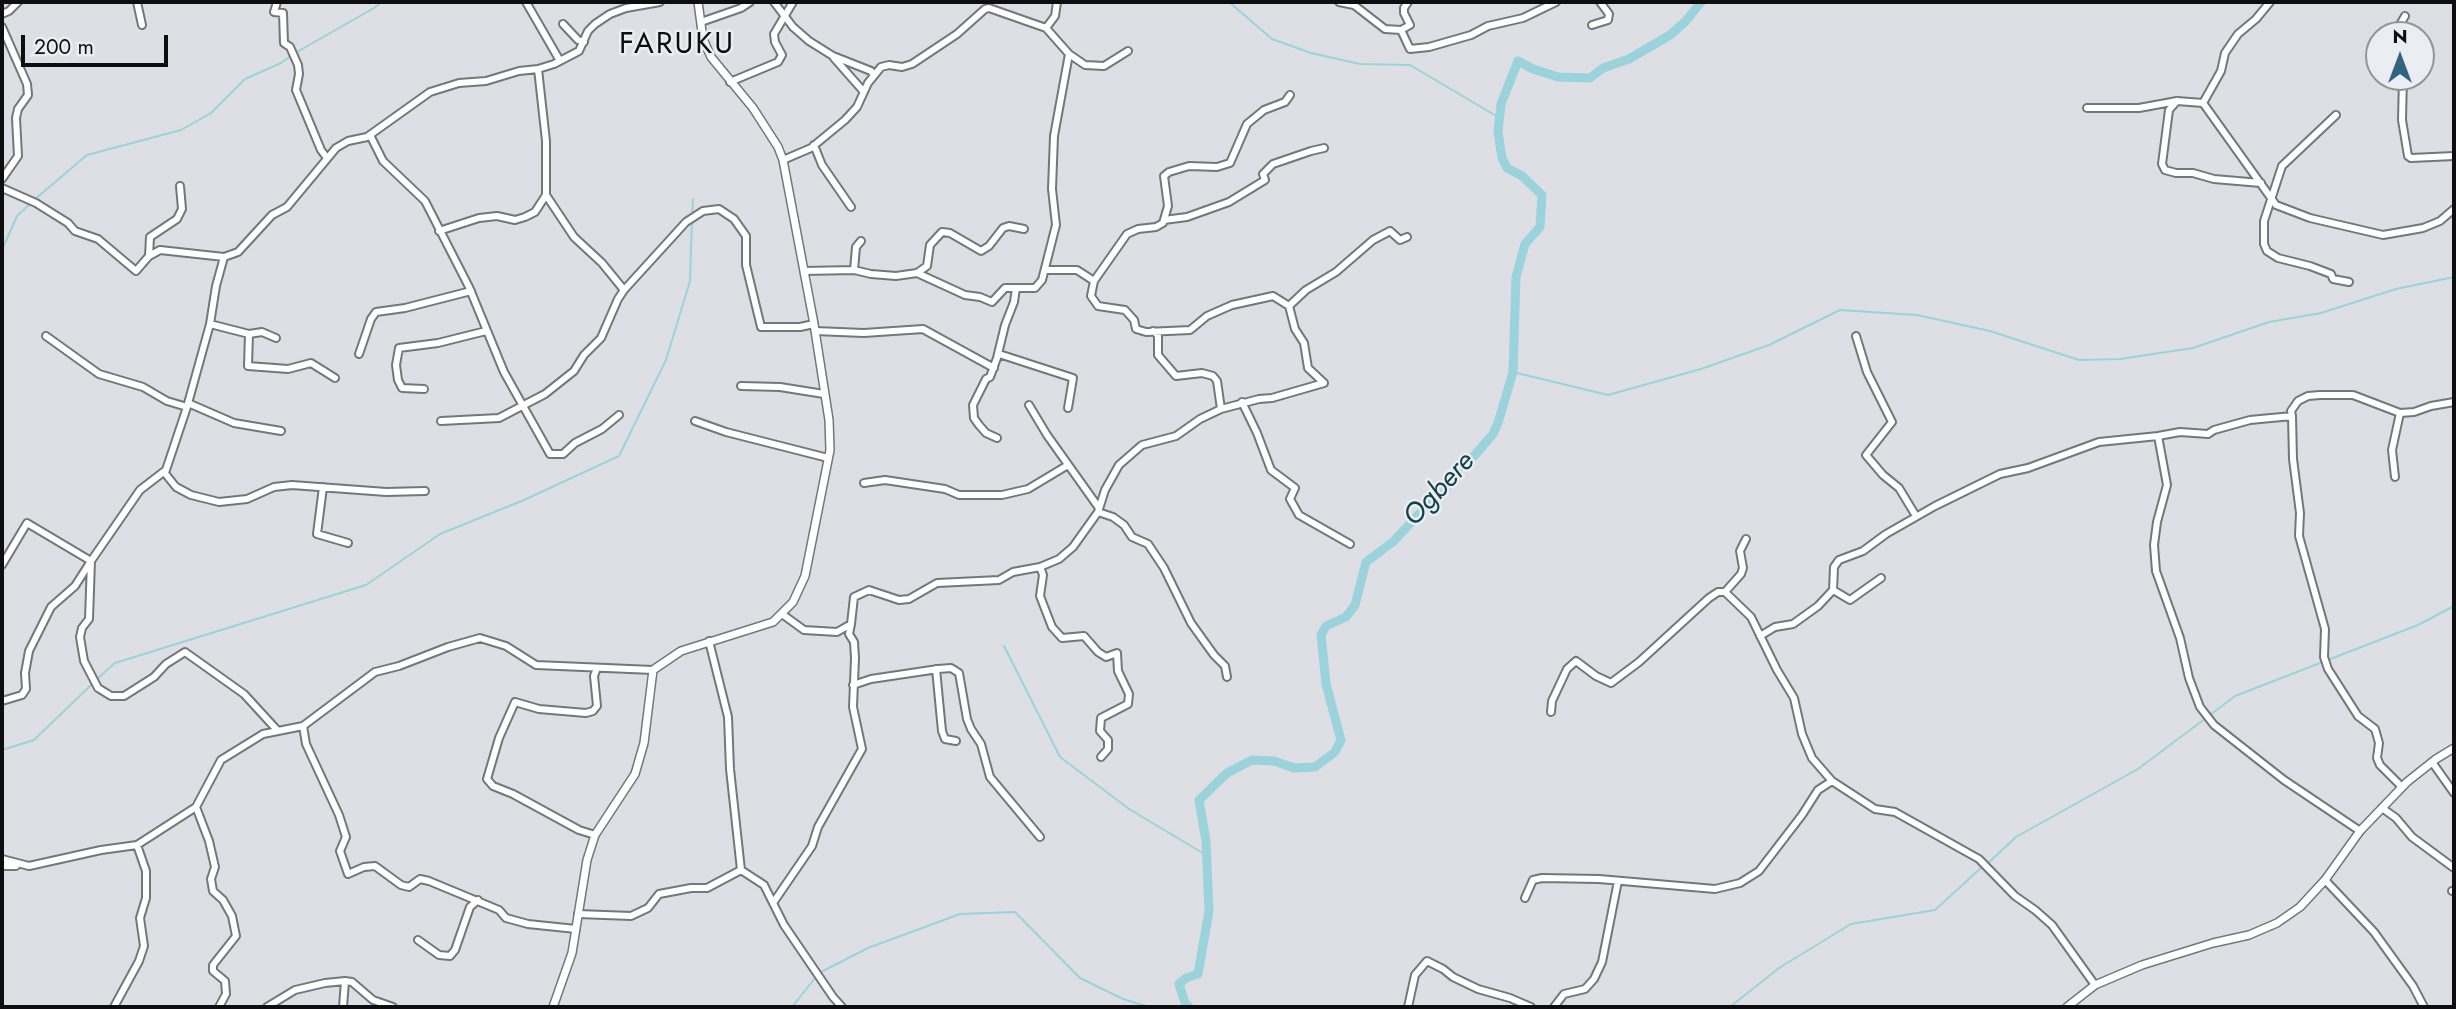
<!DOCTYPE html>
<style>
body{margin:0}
#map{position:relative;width:2456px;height:1009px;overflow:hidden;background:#dedfe4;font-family:Jost,sans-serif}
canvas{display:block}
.frame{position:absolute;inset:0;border:4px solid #0e0e10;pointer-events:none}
.north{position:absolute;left:2365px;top:21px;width:70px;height:70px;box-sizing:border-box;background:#ecedf2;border:2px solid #939498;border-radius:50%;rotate:0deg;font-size:19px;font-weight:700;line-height:28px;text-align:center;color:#0e0e10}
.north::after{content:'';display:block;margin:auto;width:24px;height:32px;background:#326482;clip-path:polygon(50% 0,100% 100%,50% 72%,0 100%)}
.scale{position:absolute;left:21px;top:35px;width:147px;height:32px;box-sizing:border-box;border:4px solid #0e0e10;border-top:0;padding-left:9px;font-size:21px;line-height:24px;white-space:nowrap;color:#0e0e10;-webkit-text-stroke:5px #ecedf2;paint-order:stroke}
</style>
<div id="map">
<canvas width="2456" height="1009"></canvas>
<div class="frame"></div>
<div class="north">N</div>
<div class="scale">200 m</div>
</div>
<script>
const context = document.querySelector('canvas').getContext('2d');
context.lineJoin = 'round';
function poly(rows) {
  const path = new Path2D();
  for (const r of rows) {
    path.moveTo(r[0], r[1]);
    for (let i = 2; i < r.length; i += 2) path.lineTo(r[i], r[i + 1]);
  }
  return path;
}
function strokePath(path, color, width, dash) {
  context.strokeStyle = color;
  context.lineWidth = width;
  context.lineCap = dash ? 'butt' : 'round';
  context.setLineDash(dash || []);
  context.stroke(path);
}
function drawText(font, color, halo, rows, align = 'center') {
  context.font = font + ' Jost,sans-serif';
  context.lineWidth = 5;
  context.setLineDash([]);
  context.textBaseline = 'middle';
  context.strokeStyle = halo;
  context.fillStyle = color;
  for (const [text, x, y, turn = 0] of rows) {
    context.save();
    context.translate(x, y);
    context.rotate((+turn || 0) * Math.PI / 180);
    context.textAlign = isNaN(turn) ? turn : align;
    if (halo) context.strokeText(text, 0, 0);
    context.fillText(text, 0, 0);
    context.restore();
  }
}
const stream = poly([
 [1229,2,1272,39,1311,53,1360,64,1410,65,1498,117],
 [297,52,374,8,382,2],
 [34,200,87,155,181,130,211,113,245,79,281,63,292,55],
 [692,214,693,199],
 [2,250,17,216,30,204],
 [1513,372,1608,395,1701,369,1769,345,1840,310,1917,315,1990,331,2079,360,2120,359,2193,348,2269,322,2321,313,2396,289,2454,277],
 [1004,646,1060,757,1129,809,1206,855],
 [96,680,115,663,366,585,440,534,524,500,619,456,666,360,690,281,692,220],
 [2210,715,2235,696,2418,625,2454,606],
 [2,750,34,740,92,684],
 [1987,864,2016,837,2138,769,2206,718],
 [792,1007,819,973,868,948,960,914,1015,912,1080,978,1123,999,1149,1007],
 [1730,1007,1779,968,1851,924,1935,910,1982,867]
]);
const river = poly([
 [1189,1007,1185,1003,1179,984,1186,978,1198,974,1209,911,1206,841,1199,800,1227,773,1252,760,1274,761,1294,768,1315,767,1335,752,1341,740,1326,684,1321,635,1326,626,1346,617,1355,605,1366,562,1394,541,1417,516,1444,493,1455,471,1474,456,1493,434,1498,423,1513,372,1516,277,1525,244,1540,227,1542,195,1522,176,1507,168,1502,158,1498,132,1501,104,1518,61,1533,69,1558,77,1590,78,1603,68,1629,59,1670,35,1686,21,1701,2]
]);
const minor = poly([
 [137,2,142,25],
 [277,2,274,12,283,13,284,43,290,47,298,65,299,74,296,90,321,150,327,158],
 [526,2,560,61],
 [774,2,793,27,809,41,833,56,871,71,874,75],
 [1339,2,1354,5,1385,29,1401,30,1410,49,1429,47,1471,35,1488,26,1523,18,1556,2],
 [2,14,9,11,18,2],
 [701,22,741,8,750,2],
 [563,24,578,40,584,42],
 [1592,25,1608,20,1609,14,1600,2],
 [2,27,27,84,28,95,18,109,16,118,18,156,2,179],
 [1046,28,1055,16,1057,2],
 [1401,30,1410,25,1404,13,1404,8,1408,2],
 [2394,35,2405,16],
 [834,58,864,92],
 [2403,77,2402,120,2408,156,2411,158,2454,156],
 [730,82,778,62,782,55,775,42,774,34,793,2],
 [2177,101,2169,110,2162,164,2165,170,2176,173,2193,173,2214,179,2261,183],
 [2203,103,2221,71,2225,53,2238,34,2256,19,2270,2],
 [2087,108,2139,108,2177,101,2203,103,2276,205,2310,218,2383,235,2423,228,2440,221,2454,209],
 [2336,115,2282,166,2264,221,2264,244,2267,251,2278,258,2310,266,2331,274,2333,279,2349,282],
 [370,135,383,161,425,201,469,287,504,372,550,454,563,454,575,443,602,429,619,415],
 [814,145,822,165,851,207],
 [783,160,811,148,845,120,857,107,868,83,881,67,889,65,902,67,912,64,957,34,985,9,989,8,1046,28,1069,54,1085,65,1104,66,1128,51],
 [2,188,36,203,68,223,75,231,98,239,136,271,149,256,160,250,224,257,238,252,272,215,287,207,336,148,348,141,367,137,430,92,459,83,486,81,519,71,538,69,554,64,579,51,588,31,595,24,610,14,626,8,660,2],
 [1164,220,1187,217,1229,202,1265,180,1263,174,1273,164,1311,151,1324,148],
 [439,231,479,218,497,216,515,220,525,217,535,212,546,195,546,141,538,69],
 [149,256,150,237,177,219,182,209,180,186],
 [224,257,216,286,210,324,249,334,262,332,276,338],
 [854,270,856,247,861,241],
 [804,271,854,270,871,274,896,276,917,273,927,266,930,245,942,232,950,233,981,251,989,246,1003,228,1009,226,1024,229],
 [917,273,965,295,980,297,992,302,1005,288,1035,288,1042,280,1056,225,1052,189,1054,136,1069,54],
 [1094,281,1127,234,1138,229,1156,227,1163,223,1168,206,1164,176,1169,172,1189,166,1217,167,1230,163,1247,124,1264,110,1285,102,1290,95],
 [624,290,686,222,703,211,719,209,734,219,746,236,746,265,761,327,800,327,814,324],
 [1289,306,1306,290,1336,272,1373,240,1390,231,1400,240,1407,237],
 [815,331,864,333,923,329,994,368],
 [1153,331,1158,335,1158,355,1176,376,1202,373,1213,376,1217,381,1221,409],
 [249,334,248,366,288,369,311,363,335,378],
 [46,336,99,374,143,387,167,401,187,407],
 [1856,336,1867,372,1892,422,1866,455,1883,475,1899,488,1916,516],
 [359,354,371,319,376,312,405,308,471,291],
 [999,354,1073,378,1068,408],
 [741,386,780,387,824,394],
 [424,389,402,388,398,380,396,365,399,348,438,343,486,331],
 [1242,402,1257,433,1271,470,1295,488,1290,499,1299,515,1350,544],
 [188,403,234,423,281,431],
 [1029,405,1047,435,1099,508],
 [2292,416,2293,459,2300,513,2299,536,2325,629,2324,657,2328,669,2358,716,2375,729,2379,743,2377,758,2380,765,2402,787],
 [441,421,499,418,545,394,574,371,584,355,601,338,618,299,624,290,602,263,574,237,546,195],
 [695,421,726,432,828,458],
 [2158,436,2180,432,2208,434,2214,430,2250,420,2292,416,2291,411,2298,401,2308,396,2320,395,2353,395,2400,413,2414,412,2431,406,2454,402],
 [997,438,986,433,979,425,974,418,973,405,986,379,990,377,997,358,1005,325,1014,302,1016,288],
 [164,472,176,487,191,495,219,502,247,499,274,487,292,485,386,492,425,491],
 [2395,477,2392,450,2400,413],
 [864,483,885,480,945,489,959,495,1002,495,1028,489,1068,465],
 [323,487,317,534,348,543],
 [1098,512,1113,517,1124,525,1132,537,1148,544,1164,568,1191,623,1214,655,1225,666,1227,677],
 [2,565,27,523,91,561,140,490,166,470,187,407,210,324],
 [1040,567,1043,575,1040,596,1052,627,1062,638,1084,636,1098,652,1106,657,1117,653,1118,671,1129,694,1128,704,1101,718,1100,731,1108,740,1108,749,1101,757],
 [1833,590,1850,600,1881,578],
 [1725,592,1741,574,1743,568,1740,551,1746,539],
 [782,614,804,630,837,632,851,624,854,597,869,590,899,600,909,599,937,583,999,580,1013,572,1040,567,1059,559,1073,547,1098,512,1105,490,1119,465,1142,445,1176,436,1200,419,1221,409,1259,399,1272,398,1324,383,1308,368,1304,343,1295,329,1289,306,1273,296,1232,305,1207,316,1190,330,1146,332,1136,329,1134,320,1125,310,1098,306,1091,296,1094,281,1077,270,1045,270],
 [1760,636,1775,627,1793,624,1818,606,1833,590,1834,567,1839,560,1863,551,1886,534,1935,506,2000,474,2028,468,2099,442,2158,436,2167,485,2157,522,2154,545,2156,571,2180,638,2189,678,2200,707,2214,725,2284,780,2360,831],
 [709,641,728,717,730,769,741,870,764,885,784,925,833,997,842,1007],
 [936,669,942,731,945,739,956,741],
 [853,685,871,679,938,669,951,668,959,673,967,719,971,729,981,744,990,777,1040,837],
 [2,701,22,695,26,689,25,673,29,651,51,607,75,586,91,561,89,619,82,628,80,637,84,661,98,688,111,696,124,696,154,677,166,664,185,652,244,694,277,730],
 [1551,712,1552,701,1567,669,1576,661,1596,676,1611,683,1639,662,1709,598,1718,592,1725,592,1751,617,1777,670,1794,698,1802,734,1812,758,1832,781,1875,809,1895,812,1979,859,2015,896,2035,910,2052,925,2095,985],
 [303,726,306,744,339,815,346,837,340,851,348,874,364,867,375,866,401,885,409,887,420,879,429,881,499,910,506,918,528,924,576,929],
 [2432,762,2454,793],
 [196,807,209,841,215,867,211,879,213,891,223,900,232,916,236,936,213,965,213,971,225,981,226,994,219,1007],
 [2382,808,2396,818,2412,837,2454,868],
 [595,835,579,830,513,794,493,786,487,779,499,738,515,702,539,709,586,713,593,711,597,706,594,676,597,668],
 [2,859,29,866,101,850,137,845,196,807,221,760,263,734,303,726,375,672,399,666,448,647,480,638,506,646,536,665,653,670],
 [2,866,16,866],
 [2325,880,2374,932,2413,986,2424,1007],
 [2452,891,2454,891],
 [1525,898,1533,880,1542,878,1599,879,1715,889,1740,883,1759,871,1802,815,1818,790,1832,781],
 [773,903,812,846,818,827,862,749,853,707,855,658,854,642,849,634,851,624],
 [578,914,631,916,648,908,659,894,691,888,707,888,741,870],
 [418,940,439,955,450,956,455,950,470,907,478,900],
 [114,1007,139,961,144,946,140,918,146,898,146,871,137,845],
 [267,1007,295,990,325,983,345,981,352,982,373,1000,393,1007],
 [343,1007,345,981],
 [1408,1007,1415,975,1427,961,1443,969,1453,977,1478,989,1510,998,1531,1007],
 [1554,1007,1564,994,1585,989,1594,979,1602,962,1618,881]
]);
const tertiary = poly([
 [553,1007,572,953,587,860,595,835,635,774,644,743,653,670,681,651,773,622,793,602,805,576,830,450,829,420,814,324,783,160,778,147,753,108,711,57,703,39,698,2],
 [2067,1007,2095,985,2142,965,2213,943,2249,935,2277,923,2300,907,2325,880,2360,831,2407,782,2436,759,2454,748]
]);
const waterNames = [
 ["Ogbere",1440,490,-47]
];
const quarterNames = [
 ["FARUKU",677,46]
];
strokePath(stream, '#9ad3dc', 2);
strokePath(river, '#9ad3dc', 9);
strokePath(minor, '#75767a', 10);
strokePath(tertiary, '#75767a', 10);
strokePath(minor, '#fff', 6);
strokePath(tertiary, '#fff', 7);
drawText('italic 28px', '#10444a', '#ecedf2', waterNames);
context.letterSpacing = '2px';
drawText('30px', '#0e0e10', '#ecedf2', quarterNames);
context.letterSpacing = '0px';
</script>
